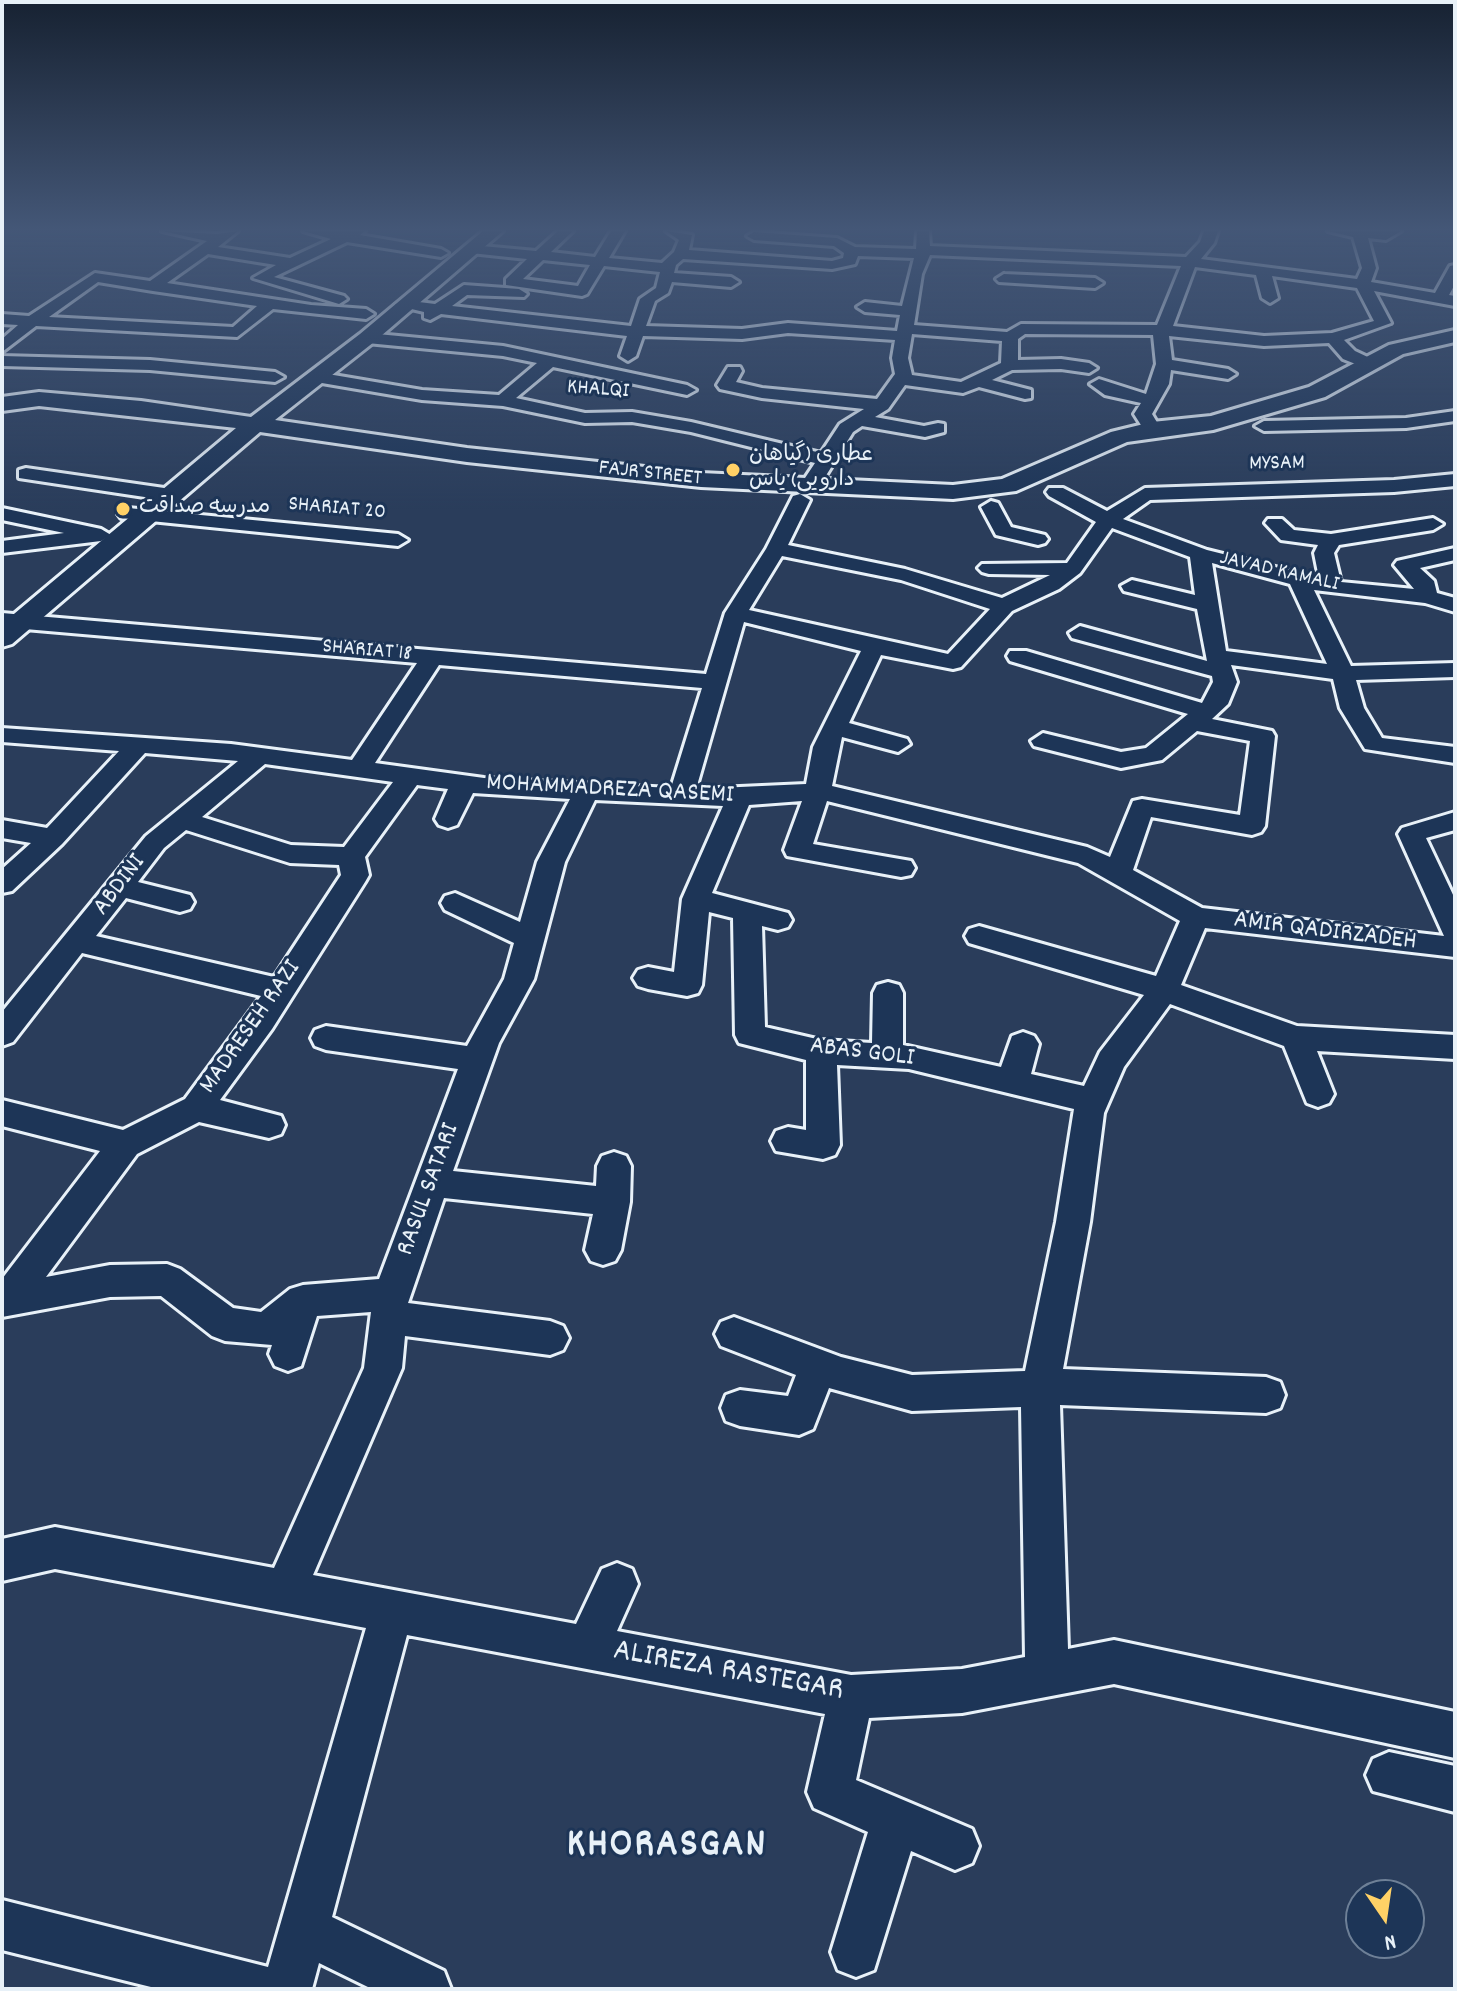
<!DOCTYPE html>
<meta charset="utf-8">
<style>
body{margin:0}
#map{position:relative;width:1457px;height:1991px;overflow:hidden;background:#2a3d5b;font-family:Dekko,sans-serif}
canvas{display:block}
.frame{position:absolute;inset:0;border:4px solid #e8f1f8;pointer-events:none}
.north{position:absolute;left:1345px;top:1879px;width:80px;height:80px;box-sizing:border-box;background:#1d3557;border:2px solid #6e8097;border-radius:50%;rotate:167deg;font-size:22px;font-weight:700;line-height:32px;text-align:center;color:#e8f1f8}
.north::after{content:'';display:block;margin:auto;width:28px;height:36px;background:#ffd166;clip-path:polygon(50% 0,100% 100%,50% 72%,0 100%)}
</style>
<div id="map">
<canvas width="1457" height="1991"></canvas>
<div class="frame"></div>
<div class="north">N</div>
</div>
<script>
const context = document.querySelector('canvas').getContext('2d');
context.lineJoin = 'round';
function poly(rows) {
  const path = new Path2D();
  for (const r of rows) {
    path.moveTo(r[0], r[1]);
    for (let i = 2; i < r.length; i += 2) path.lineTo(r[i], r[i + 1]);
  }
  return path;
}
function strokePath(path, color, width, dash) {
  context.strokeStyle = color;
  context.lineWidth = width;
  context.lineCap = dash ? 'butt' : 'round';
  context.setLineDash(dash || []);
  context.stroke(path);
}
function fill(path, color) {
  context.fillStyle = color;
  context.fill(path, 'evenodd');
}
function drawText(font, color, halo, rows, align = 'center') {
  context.font = font + ' Dekko,"Playpen Sans Arabic",sans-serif';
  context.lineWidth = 6;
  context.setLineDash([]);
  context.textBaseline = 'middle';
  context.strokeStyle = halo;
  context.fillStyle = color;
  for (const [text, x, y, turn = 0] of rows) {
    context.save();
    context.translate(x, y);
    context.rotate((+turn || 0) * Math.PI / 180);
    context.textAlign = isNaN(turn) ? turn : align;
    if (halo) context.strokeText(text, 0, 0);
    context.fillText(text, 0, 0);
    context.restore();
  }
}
const minor = poly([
 [162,231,217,234,238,231,218,247,290,258,331,239,303,231,365,231,360,235,441,249,448,253,441,257,347,242,274,277,344,296,347,299,339,304,253,278,276,265,208,254,167,283,311,305,366,309,374,314,366,319,273,309,237,337,36,326,2,352,2,339,18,325,2,324,2,314,29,316,95,273,150,281,207,241,162,231],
 [98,282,153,291,257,306,233,327,49,317,98,282],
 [558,231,573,231,551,252,595,257,611,231,625,231,609,258,662,263,674,252,679,240,666,231,692,235,689,250,832,261,843,258,844,253,834,246,754,240,747,236,754,232,837,238,855,247,916,249,917,231,929,231,930,246,1186,257,1200,242,1204,231,1218,231,1214,243,1201,259,1357,279,1362,268,1353,237,1328,231,1401,231,1386,240,1368,238,1376,268,1371,282,1435,293,1450,266,1455,265,1455,284,1449,295,1455,296,1455,306,1374,291,1391,323,1344,340,1355,351,1374,360,1374,368,1368,369,1343,359,1329,343,1264,346,1169,336,1172,360,1228,369,1236,374,1228,379,1171,370,1169,384,1152,414,1161,429,1152,434,1146,433,1134,414,1141,403,1105,395,1090,384,1099,379,1146,394,1156,364,1153,335,1025,334,1018,339,1018,360,1061,359,1089,363,1097,368,1089,373,1061,369,1012,370,992,380,1031,390,1031,398,1025,399,979,387,963,393,905,385,888,409,875,417,924,426,938,423,944,424,944,432,925,437,862,426,853,432,822,482,815,484,805,478,815,463,691,432,632,422,585,423,503,406,422,400,316,382,307,377,316,372,422,390,499,395,537,363,503,356,367,343,359,338,367,333,503,346,687,385,696,390,687,395,553,367,516,398,585,413,632,412,691,422,821,453,840,424,864,409,762,398,720,389,717,385,728,367,740,367,742,371,736,382,762,388,877,399,895,374,892,358,895,340,788,333,742,339,643,336,636,356,628,361,620,356,627,336,441,314,430,320,424,318,424,312,395,305,403,300,435,304,464,285,519,289,527,294,524,297,467,295,452,306,631,326,640,299,656,288,660,272,604,266,587,294,582,296,506,285,506,279,527,259,471,253,464,249,471,245,536,251,558,231],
 [930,255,1181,266,1157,325,1021,324,1007,332,914,325,922,274,930,255],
 [858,256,914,258,902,306,865,302,857,307,865,312,900,315,897,331,788,323,742,329,646,326,655,301,668,293,672,282,731,287,739,282,731,277,674,273,676,265,683,259,832,269,855,264,858,256],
 [543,260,590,265,578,286,523,279,543,260],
 [1195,267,1256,275,1262,298,1270,303,1278,298,1272,276,1357,288,1374,321,1332,333,1264,336,1173,326,1195,267],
 [912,334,1002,341,1001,363,961,382,912,375,908,358,912,334],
 [1004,274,1095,278,1103,283,1095,288,999,282,996,279,1004,274],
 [2,356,150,360,275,372,284,377,275,382,150,370,2,366,2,356],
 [1455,411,1455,421,1406,428,1264,431,1255,426,1264,421,1406,418,1455,411],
 [26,468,171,489,181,495,171,501,19,478,19,470,26,468],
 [1455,474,1455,486,1394,492,1150,500,1123,519,1207,550,1319,578,1314,553,1318,545,1281,540,1265,523,1268,519,1282,519,1294,530,1331,534,1433,518,1443,524,1433,530,1339,545,1334,553,1341,582,1414,589,1394,565,1397,561,1455,548,1455,560,1420,568,1434,581,1437,593,1455,598,1455,612,1425,603,1314,590,1351,666,1455,663,1455,677,1356,680,1364,708,1382,738,1455,747,1455,763,1365,749,1340,708,1333,679,1231,665,1237,682,1228,704,1212,719,1272,731,1275,736,1265,826,1261,832,1252,835,1151,817,1133,870,1202,908,1444,936,1398,834,1402,828,1455,812,1455,830,1426,838,1455,899,1455,957,1205,928,1181,985,1297,1026,1455,1035,1455,1059,1317,1051,1334,1094,1329,1103,1318,1107,1307,1103,1284,1046,1170,1004,1124,1067,1104,1113,1090,1222,1063,1369,1266,1377,1280,1382,1285,1395,1280,1408,1266,1413,1060,1405,1068,1649,1114,1640,1455,1712,1455,1758,1114,1684,962,1713,869,1718,856,1780,972,1829,979,1846,972,1863,955,1870,911,1851,874,1970,856,1977,838,1970,831,1952,868,1832,814,1808,807,1792,825,1714,407,1635,332,1917,444,1971,451,1989,372,1989,319,1963,312,1989,159,1989,2,1950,2,1900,268,1967,366,1628,55,1569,2,1581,2,1539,55,1527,274,1568,364,1368,371,1312,317,1316,301,1366,288,1371,275,1366,269,1354,272,1345,225,1341,212,1336,161,1296,110,1297,2,1317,2,1279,100,1151,2,1126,2,1100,123,1130,185,1099,261,996,82,953,13,1042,2,1046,2,1012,146,836,238,761,145,753,62,844,12,891,2,893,2,869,31,843,2,838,2,820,47,828,119,751,2,742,2,728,231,744,352,760,417,663,2,627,2,613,706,674,725,613,766,549,793,496,800,494,810,500,788,545,905,569,1002,598,1050,575,989,574,982,572,978,568,982,564,1067,563,1096,522,1049,496,1046,492,1049,488,1063,488,1107,511,1145,488,1394,480,1455,474],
 [1112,528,1190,557,1195,595,1132,580,1121,586,1124,591,1197,609,1207,661,1080,626,1069,633,1072,638,1212,676,1213,682,1202,703,1026,651,1010,651,1007,656,1010,661,1188,714,1146,748,1121,752,1043,733,1031,741,1034,746,1121,768,1162,760,1197,731,1250,741,1240,815,1142,799,1133,801,1110,857,1087,847,832,786,842,737,898,752,910,744,907,739,849,723,881,655,953,669,961,667,1012,611,1059,589,1080,573,1112,528],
 [782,556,901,580,990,609,948,654,749,610,782,556],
 [1212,563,1290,584,1327,664,1226,651,1212,563],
 [744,622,861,651,813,747,806,784,696,789,744,622],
 [439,665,702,688,671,788,484,778,375,763,439,665],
 [265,764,393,782,344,847,291,845,202,817,265,764],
 [417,785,448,789,435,819,439,825,448,828,457,825,473,793,570,799,537,862,520,922,455,893,445,896,441,903,445,910,514,943,504,979,467,1046,326,1026,315,1030,311,1038,315,1046,326,1050,458,1069,379,1279,303,1285,290,1289,261,1312,233,1308,180,1269,167,1264,110,1265,46,1277,137,1154,199,1122,269,1138,281,1134,285,1125,281,1116,220,1100,272,1029,365,882,369,875,365,857,417,785],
 [595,800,723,806,682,899,674,972,648,967,638,970,633,978,638,986,648,989,687,996,698,993,702,985,709,912,733,918,735,1035,739,1043,806,1060,806,1130,788,1127,776,1131,771,1141,776,1151,823,1159,835,1155,840,1145,837,1065,909,1069,1074,1109,1056,1222,1025,1371,912,1375,841,1357,734,1317,721,1322,715,1334,721,1346,796,1375,788,1396,740,1390,726,1395,721,1408,726,1421,740,1426,799,1435,813,1429,829,1388,912,1411,1021,1407,1025,1657,962,1669,851,1675,617,1631,638,1584,632,1569,617,1563,602,1569,576,1624,313,1575,402,1368,405,1336,550,1355,563,1350,569,1338,563,1326,550,1321,408,1303,444,1198,593,1214,585,1250,591,1261,603,1265,615,1261,621,1250,630,1202,631,1166,626,1156,614,1152,602,1156,597,1166,596,1186,453,1171,499,1043,534,979,565,862,595,800],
 [802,801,784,850,787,856,901,877,911,875,915,868,911,861,813,844,827,801,1078,863,1180,921,1156,976,979,926,969,929,965,936,969,943,1144,995,1100,1052,1084,1086,1031,1074,1039,1044,1034,1036,1023,1032,1012,1036,1001,1067,903,1045,903,993,899,985,888,982,877,985,873,993,872,1043,821,1040,765,1027,762,926,778,930,788,927,792,920,788,913,712,893,749,805,802,801],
 [186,830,290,863,339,865,341,875,274,977,96,936,126,898,180,912,190,909,194,902,190,895,138,882,164,848,186,830],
 [991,501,998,503,1011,527,1045,535,1048,539,1045,543,1038,545,996,535,981,507,991,501],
 [2,508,101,529,111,535,101,541,2,553,2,541,64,533,2,520,2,508],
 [128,508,398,534,408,540,398,546,121,518,118,514,121,510,128,508],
 [1389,1752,1455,1766,1455,1812,1373,1791,1366,1775,1373,1759,1389,1752]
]);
const major = poly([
 [483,231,503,231,374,342,275,420,467,448,701,473,953,485,1002,479,1111,432,1152,422,1211,416,1309,387,1389,345,1455,330,1455,342,1403,354,1325,397,1213,430,1127,442,1016,491,953,499,701,487,467,462,260,432,12,644,2,647,2,624,236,428,39,406,2,411,2,397,39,392,141,401,251,417,360,334,483,231]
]);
const markers = [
 [733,470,8,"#ffd166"],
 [123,509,8,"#ffd166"]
];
const farStreetnames = [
 ["KHALQI",598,391,4],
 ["MYSAM",1277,465,-1],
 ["FAJR STREET",650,475,6],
 ["SHARIAT 20",337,510,5],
 ["JAVAD KAMALI",1279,573,13],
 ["SHARIAT 18",367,652,5]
];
const farPoinames = [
 ["عطاری (گیاهان",749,457],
 ["دارویی) یاس",749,482],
 ["مدرسه صداقت",139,509]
];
const streetNames = [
 ["MOHAMMADREZA QASEMI",610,791,3],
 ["ABDINI",121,886,-53],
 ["AMIR QADIRZADEH",1325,933,7],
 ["MADRESEH RAZI",252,1028,-55],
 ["ABAS GOLI",862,1054,7],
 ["RASUL SATARI",430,1190,-70]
];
const nearStreetnames = [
 ["ALIREZA RASTEGAR",728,1673,10]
];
const nearDistrictnames = [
 ["KHORASGAN",667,1849]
];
strokePath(minor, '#e8f1f8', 6);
strokePath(major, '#e8f1f8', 6);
fill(minor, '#1d3557');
fill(major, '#1d3557');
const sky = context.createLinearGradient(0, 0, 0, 510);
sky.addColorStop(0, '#172232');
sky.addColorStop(0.45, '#445777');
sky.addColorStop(1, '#44577700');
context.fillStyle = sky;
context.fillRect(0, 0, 1457, 510);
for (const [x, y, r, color] of markers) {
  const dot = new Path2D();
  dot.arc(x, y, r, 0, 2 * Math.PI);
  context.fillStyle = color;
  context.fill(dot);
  strokePath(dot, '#1d3557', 3);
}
drawText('22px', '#e8f1f8', '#1d3557', farStreetnames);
drawText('22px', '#e8f1f8', '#1d3557', farPoinames, 'left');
drawText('26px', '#e8f1f8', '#1d3557', streetNames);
drawText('32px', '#e8f1f8', '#1d3557', nearStreetnames);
context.letterSpacing = '2px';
drawText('bold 40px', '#e8f1f8', '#1d3557', nearDistrictnames);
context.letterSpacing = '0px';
</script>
